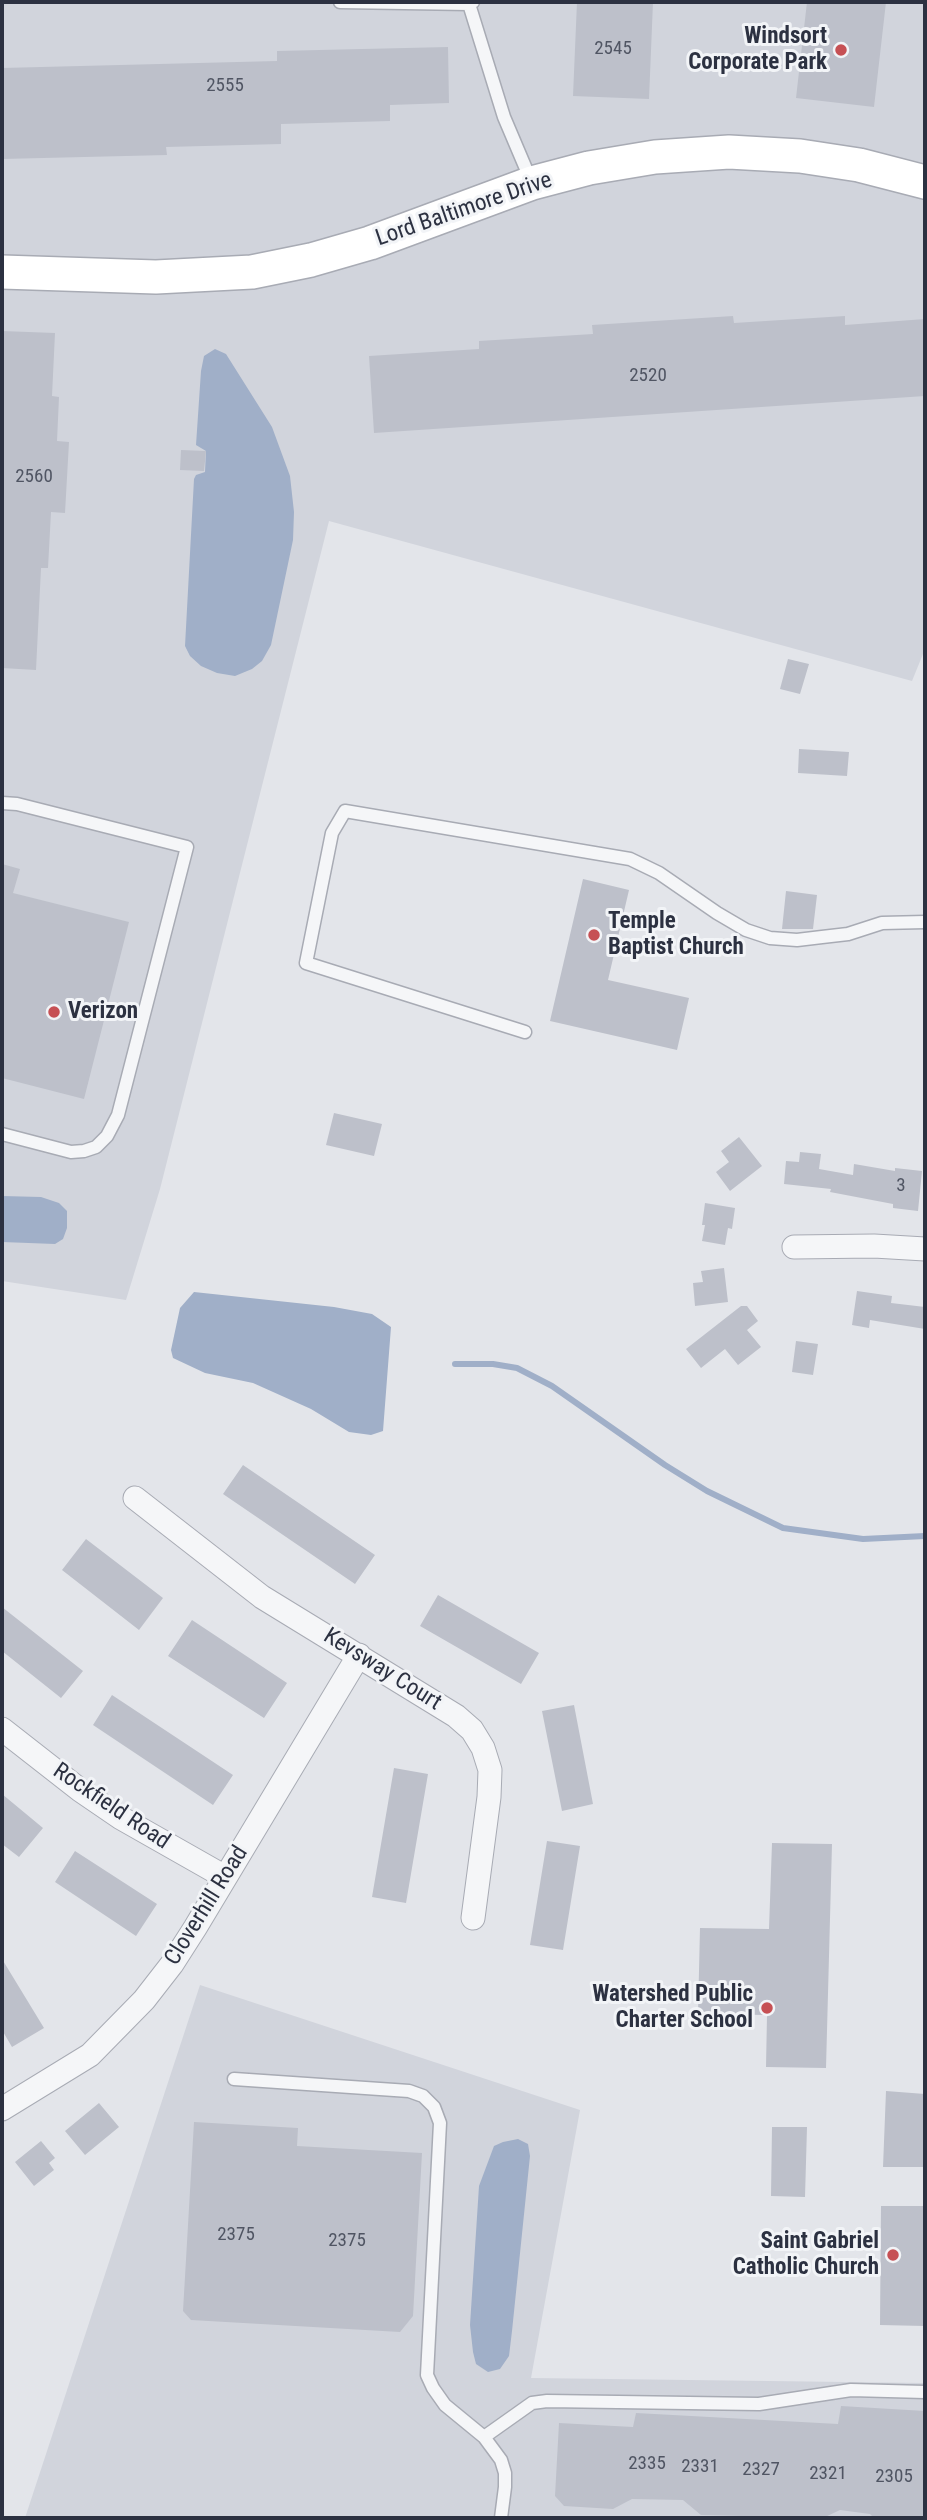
<!DOCTYPE html>
<style>
body{margin:0}
#map{position:relative;width:927px;height:2520px;overflow:hidden;background:#e3e5ea;font-family:"Roboto Condensed",sans-serif}
canvas{display:block}
.frame{position:absolute;inset:0;border:4px solid #2c3141;pointer-events:none}
</style>
<div id="map">
<canvas width="927" height="2520"></canvas>
<div class="frame"></div>
</div>
<script>
const context = document.querySelector('canvas').getContext('2d');
context.lineJoin = 'round';
function fill(path, color) {
  context.fillStyle = color;
  context.fill(path, 'evenodd');
}
function poly(rows) {
  const path = new Path2D();
  for (const r of rows) {
    path.moveTo(r[0], r[1]);
    for (let i = 2; i < r.length; i += 2) path.lineTo(r[i], r[i + 1]);
  }
  return path;
}
function strokePath(path, color, width, dash) {
  context.strokeStyle = color;
  context.lineWidth = width;
  context.lineCap = dash ? 'butt' : 'round';
  context.setLineDash(dash || []);
  context.stroke(path);
}
function drawText(font, color, halo, rows, align = 'center') {
  context.font = font + ' "Roboto Condensed",sans-serif';
  context.lineWidth = 6;
  context.setLineDash([]);
  context.textBaseline = 'middle';
  context.strokeStyle = halo;
  context.fillStyle = color;
  for (const [text, x, y, turn = 0] of rows) {
    context.save();
    context.translate(x, y);
    context.rotate((+turn || 0) * Math.PI / 180);
    context.textAlign = isNaN(turn) ? turn : align;
    if (halo) context.strokeText(text, 0, 0);
    context.fillText(text, 0, 0);
    context.restore();
  }
}
const built = poly([
 [2,2,925,2,925,649,912,681,329,521,160,1189,126,1300,2,1281],
 [200,1985,580,2110,531,2378,925,2383,925,2518,25,2518]
]);
const water = poly([
 [215,349,226,354,272,427,290,476,294,512,293,540,271,645,262,661,252,669,235,676,217,673,201,666,190,656,185,646,194,479,196,475,205,472,206,451,196,445,201,371,204,356],
 [2,1196,41,1197,59,1203,67,1211,67,1228,63,1239,55,1244,2,1242],
 [194,1292,334,1307,372,1314,391,1327,383,1431,371,1435,349,1432,311,1409,253,1383,205,1373,173,1358,171,1350,180,1308],
 [518,2139,528,2144,530,2156,512,2331,509,2356,500,2369,488,2372,476,2364,473,2352,470,2325,479,2186,494,2146,503,2142]
]);
const stream = poly([
 [455,1364,493,1364,517,1368,552,1386,665,1465,707,1491,783,1528,863,1539,925,1536]
]);
const building = poly([
 [577,2,653,2,649,99,573,96],
 [807,2,886,2,874,107,796,98],
 [448,47,449,103,390,105,390,121,281,124,281,144,166,147,167,155,2,159,2,68,277,61,277,51],
 [733,316,734,323,845,316,845,325,925,319,925,396,374,433,369,356,479,349,479,341,593,334,592,325],
 [2,331,55,333,52,396,59,397,57,441,69,442,65,513,51,512,48,568,41,568,36,670,2,668],
 [181,450,206,451,204,471,180,470],
 [788,659,809,664,800,694,780,689],
 [799,749,849,752,847,776,798,773],
 [2,864,20,869,13,893,129,922,84,1099,2,1078],
 [583,879,629,890,608,980,689,998,677,1050,550,1021],
 [786,891,817,895,813,929,782,929],
 [334,1113,382,1124,374,1156,326,1145],
 [739,1137,762,1166,730,1191,716,1172,729,1162,721,1151],
 [800,1152,821,1154,819,1169,853,1175,854,1164,895,1171,895,1168,922,1171,918,1211,893,1208,893,1204,830,1192,831,1189,784,1184,786,1161,799,1162],
 [705,1203,735,1208,732,1229,728,1228,725,1245,702,1241,705,1225,702,1225],
 [724,1268,728,1302,695,1306,693,1283,703,1282,701,1271],
 [857,1291,892,1296,891,1303,925,1307,925,1329,870,1320,869,1328,852,1325],
 [741,1306,747,1306,758,1321,747,1330,761,1347,738,1365,725,1349,701,1368,686,1349],
 [796,1341,818,1344,813,1375,792,1372],
 [243,1465,375,1555,355,1584,223,1494],
 [86,1539,163,1598,139,1630,62,1570],
 [438,1595,539,1653,521,1684,420,1626],
 [2,1607,83,1671,61,1698,2,1651],
 [192,1620,287,1683,264,1718,168,1656],
 [112,1695,233,1775,213,1805,93,1725],
 [574,1705,593,1804,562,1811,542,1711],
 [394,1768,428,1774,406,1903,372,1897],
 [2,1794,43,1828,19,1857,2,1844],
 [547,1841,580,1846,563,1950,530,1945],
 [772,1843,832,1844,826,2068,766,2067,767,2015,698,2014,700,1928,769,1929],
 [75,1851,157,1904,136,1936,55,1882],
 [2,1959,44,2028,12,2047,2,2030],
 [886,2091,925,2094,925,2167,883,2167],
 [99,2103,119,2127,85,2155,65,2131],
 [194,2122,298,2128,297,2146,422,2153,413,2316,400,2332,191,2320,183,2311],
 [772,2127,807,2127,805,2197,771,2196],
 [41,2141,55,2158,49,2163,54,2170,34,2186,15,2162],
 [881,2206,925,2206,925,2326,880,2325],
 [841,2406,925,2411,925,2518,874,2518,870,2514,840,2510,823,2518,701,2515,683,2500,632,2499,613,2509,564,2506,555,2496,559,2423,633,2427,636,2413,838,2424]
]);
const service = poly([
 [340,2,469,4,473,2],
 [469,4,504,117,532,183],
 [2,803,17,804,187,847,118,1115,107,1136,96,1147,84,1151,71,1152,2,1134],
 [525,1032,306,963,332,833,345,811,630,859,659,873,717,913,746,930,770,938,797,940,822,937,848,934,882,923,925,922],
 [234,2079,409,2091,423,2096,434,2107,440,2123,427,2375,433,2388,445,2405,484,2437,501,2460,505,2473,505,2487,501,2518],
 [484,2437,532,2403,547,2401,759,2404,851,2390,925,2392]
]);
const minor = poly([
 [794,1247,874,1246,925,1249],
 [135,1498,262,1597,456,1716,472,1730,483,1748,490,1770,489,1797,473,1918],
 [2,1729,80,1790,121,1818,225,1877],
 [2,2109,90,2055,144,2000,172,1964,195,1928,359,1655]
]);
const secondary = poly([
 [2,272,156,277,252,272,311,260,370,243,532,183,589,168,655,157,729,152,800,156,859,165,925,182]
]);
const markers = [
 [841,50,7,"#c65054"],
 [594,935,7,"#c65054"],
 [54,1012,7,"#c65054"],
 [767,2008,7,"#c65054"],
 [893,2255,7,"#c65054"]
];
const numberNames = [
 ["2545",613,49],
 ["2555",225,86],
 ["2520",648,376],
 ["2560",34,477],
 ["3",901,1186],
 ["2375",236,2235],
 ["2375",347,2241],
 ["2335",647,2464],
 ["2331",700,2467],
 ["2327",761,2470],
 ["2321",828,2474],
 ["2305",894,2477]
];
const poiNames = [
 ["Windsort",827,37],
 ["Corporate Park",827,63],
 ["Temple",608,922,"left"],
 ["Baptist Church",608,948,"left"],
 ["Verizon",68,1012,"left"],
 ["Watershed Public",753,1995],
 ["Charter School",753,2021],
 ["Saint Gabriel",879,2242],
 ["Catholic Church",879,2268]
];
const streetNames = [
 ["Lord Baltimore Drive",464,210,-19],
 ["Kevsway Court",382,1670,32],
 ["Rockfield Road",111,1807,34],
 ["Cloverhill Road",207,1906,-58]
];
fill(built, '#d1d4dc');
fill(water, '#a0afc8');
strokePath(stream, '#a0afc8', 6);
fill(building, '#bdc0ca');
strokePath(service, '#a8abb4', 15);
strokePath(minor, '#a8abb4', 25);
strokePath(secondary, '#a8abb4', 36);
strokePath(service, '#f5f6f8', 12);
strokePath(minor, '#f5f6f8', 23);
strokePath(secondary, '#fff', 33);
for (const [x, y, r, color] of markers) {
  const dot = new Path2D();
  dot.arc(x, y, r, 0, 2 * Math.PI);
  context.fillStyle = color;
  context.fill(dot);
  strokePath(dot, '#f2f4f7', 2.5);
}
drawText('19px', '#505563', null, numberNames);
drawText('bold 23px', '#2c3141', '#f2f4f7', poiNames, 'right');
drawText('23px', '#2c3141', '#f2f4f7', streetNames);
</script>
